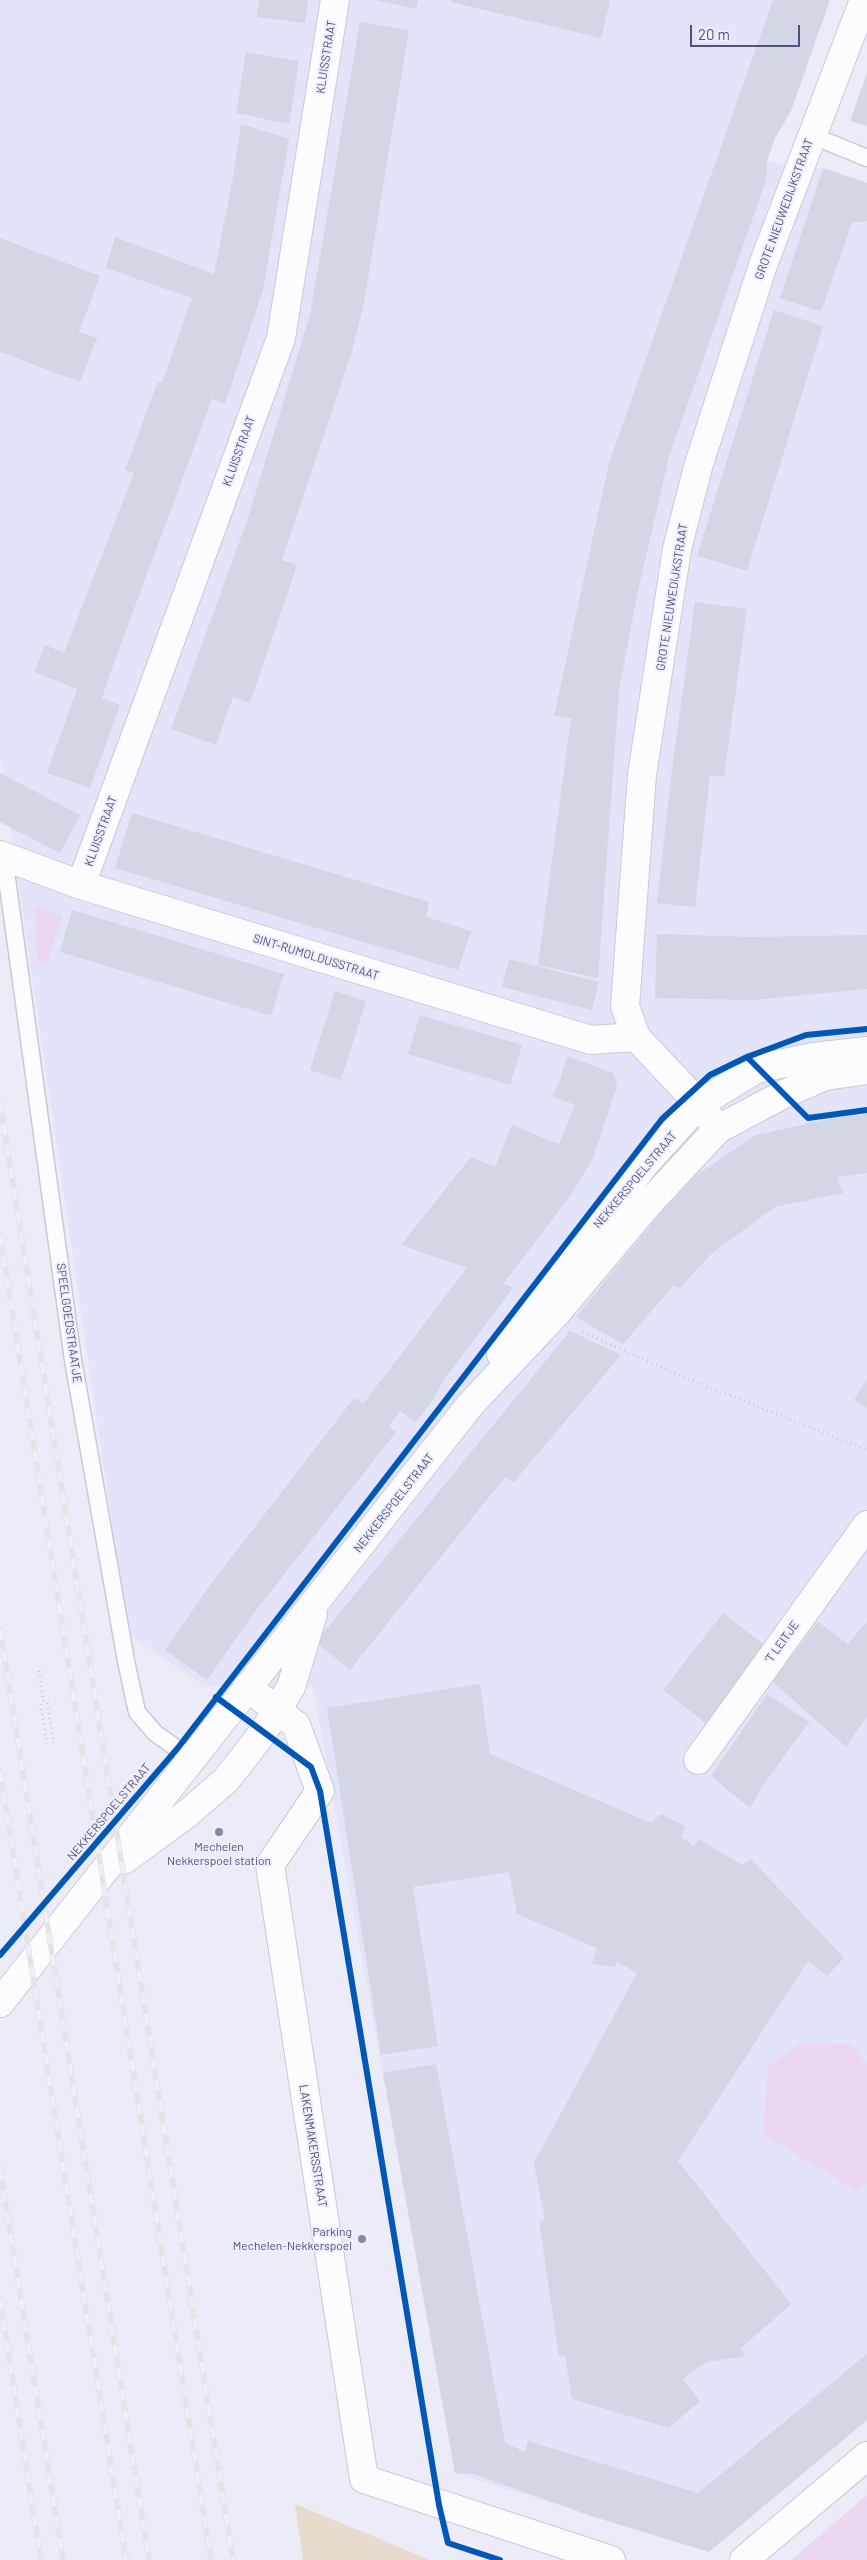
<!DOCTYPE html>
<style>
body{margin:0}
#map{position:relative;width:867px;height:2560px;overflow:hidden;background:#ececf8;font-family:Barlow,sans-serif}
canvas{display:block}
.scale{position:absolute;left:690px;top:25px;width:110px;height:22px;box-sizing:border-box;border:2px solid #4a5578;border-top:0;padding-left:6px;font-size:15px;line-height:18px;white-space:nowrap;color:#4a5578;-webkit-text-stroke:4px #efeeff;paint-order:stroke}
</style>
<div id="map">
<canvas width="867" height="2560"></canvas>
<div class="scale">20 m</div>
</div>
<script>
const context = document.querySelector('canvas').getContext('2d');
context.lineJoin = 'round';
function fill(path, color) {
  context.fillStyle = color;
  context.fill(path, 'evenodd');
}
function poly(rows) {
  const path = new Path2D();
  for (const r of rows) {
    path.moveTo(r[0], r[1]);
    for (let i = 2; i < r.length; i += 2) path.lineTo(r[i], r[i + 1]);
  }
  return path;
}
function strokePath(path, color, width, dash) {
  context.strokeStyle = color;
  context.lineWidth = width;
  context.lineCap = dash ? 'butt' : 'round';
  context.setLineDash(dash || []);
  context.stroke(path);
}
function drawText(font, color, halo, rows, align = 'center') {
  context.font = font + ' Barlow,sans-serif';
  context.lineWidth = 4;
  context.setLineDash([]);
  context.textBaseline = 'middle';
  context.strokeStyle = halo;
  context.fillStyle = color;
  for (const [text, x, y, turn = 0] of rows) {
    context.save();
    context.translate(x, y);
    context.rotate((+turn || 0) * Math.PI / 180);
    context.textAlign = isNaN(turn) ? turn : align;
    if (halo) context.strokeText(text, 0, 0);
    context.fillText(text, 0, 0);
    context.restore();
  }
}
const residential = poly([
 [0,0,823,0,767,161,832,171,867,183,867,2418,709,2552,455,2473,313,1687,204,1686,128,1634,0,757]
]);
const green = poly([
 [35,906,62,917,46,966,37,962],
 [802,2043,851,2044,867,2065,867,2183,857,2191,763,2134,768,2066],
 [867,2495,867,2560,791,2560]
]);
const water = poly([
 [295,2504,358,2530,430,2560,303,2560]
]);
const building = poly([
 [259,0,308,0,305,23,257,17],
 [375,0,418,0,416,9],
 [452,0,607,0,610,1,601,38,451,2],
 [773,0,830,0,791,111,775,138,767,161,766,180,669,457,637,595,619,691,598,978,538,965,571,718,554,716,609,463],
 [360,22,409,30,364,303,352,351,282,560,297,565,250,703,233,697,216,745,171,729,247,521,310,315],
 [246,52,299,61,289,124,236,113],
 [867,73,867,126,850,121],
 [241,124,289,139,263,290,225,404,212,399,111,671,102,698,120,705,90,788,47,773,77,689,34,672,45,645,64,653,134,473,125,470,158,381,162,383,192,298,106,268,115,237,214,274,234,172],
 [823,168,867,183,867,221,852,223,821,312,780,298],
 [0,238,100,276,79,332,97,338,80,382,0,352],
 [774,310,823,326,747,571,697,556],
 [695,602,747,609,724,777,710,775,695,907,657,903,672,769],
 [0,773,80,815,60,853,0,822],
 [132,813,429,902,426,917,471,931,458,970,115,868],
 [72,910,284,974,271,1016,60,952],
 [657,934,753,937,867,935,867,989,753,1000,655,998],
 [509,959,599,982,592,1010,502,987],
 [335,991,366,1001,341,1080,310,1070],
 [420,1015,522,1045,510,1085,408,1054],
 [567,1056,613,1073,617,1086,593,1158,570,1196,503,1284,513,1288,445,1378,432,1401,416,1422,400,1411,389,1426,396,1432,253,1614,207,1680,165,1650,211,1584,354,1398,363,1404,467,1268,401,1245,471,1157,495,1167,512,1125,559,1144,575,1105,552,1096,560,1080],
 [867,1114,867,1173,837,1177,843,1193,775,1207,711,1254,680,1288,674,1285,623,1344,576,1317,664,1209,694,1177,756,1135,830,1119],
 [570,1331,621,1355,514,1482,505,1477,350,1670,316,1642],
 [867,1379,867,1408,854,1400],
 [723,1613,767,1647,707,1724,663,1690],
 [867,1621,867,1716,846,1747,772,1681,818,1622,848,1644],
 [480,1684,490,1754,651,1823,661,1814,685,1826,681,1837,694,1846,698,1839,742,1865,751,1859,844,1958,827,1976,808,1961,678,2161,791,2304,740,2349,746,2356,707,2362,683,2379,700,2401,669,2428,572,2399,565,2356,559,2357,539,2221,545,2220,534,2163,637,1973,616,1961,615,1967,592,1964,597,1948,517,1914,509,1872,413,1887,438,2046,381,2055,327,1708],
 [767,1694,809,1722,764,1784,750,1808,711,1776],
 [436,2064,505,2443,525,2452,528,2441,698,2493,867,2354,867,2420,709,2552,591,2516,474,2474,455,2473,383,2073]
]);
const path = poly([
 [583,1332,671,1372,867,1450],
 [39,1671,44,1703],
 [47,1703,54,1743],
 [41,1704,47,1744]
]);
const service = poly([
 [811,135,867,158],
 [4,857,73,1360,126,1661,137,1712,155,1733,193,1760]
]);
const minor = poly([
 [0,855,81,885,591,1040,636,1037],
 [81,885,281,338,335,0],
 [247,1687,296,1725,320,1791,270,1865,364,2479,611,2560],
 [698,1760,867,1525],
 [744,2560,867,2456]
]);
const secondary = poly([
 [718,1129,699,1104,636,1037,625,1006,642,775,677,549,698,467,764,262,864,0],
 [501,1354,512,1335,644,1165,699,1104,756,1069,813,1057,867,1051],
 [124,1860,188,1813,226,1780,245,1756,264,1731,291,1687,313,1614],
 [0,2003,470,1405,553,1317,649,1203,718,1129,784,1094,825,1076,867,1070]
]);
const rail = poly([
 [0,1102,233,2560],
 [0,1234,211,2560],
 [0,1629,149,2560],
 [0,1771,126,2560],
 [0,2169,63,2560],
 [0,2298,41,2560]
]);
const cycleway = poly([
 [747,1057,808,1118,867,1110],
 [216,1697,311,1767,320,1791,439,2505,448,2543,500,2560],
 [0,1955,177,1749,662,1119,710,1075,747,1057,806,1035,867,1029]
]);
const markers = [
 [219,1832,5,"#838aa5"],
 [362,2239,5,"#838aa5"]
];
const streetNames = [
 ["KLUISSTRAAT",326,57,-81],
 ["GROTE NIEUWEDIJKSTRAAT",784,209,-70],
 ["KLUISSTRAAT",239,451,-70],
 ["GROTE NIEUWEDIJKSTRAAT",672,597,-81],
 ["KLUISSTRAAT",101,831,-70],
 ["SINT-RUMOLDUSSTRAAT",316,957,17],
 ["NEKKERSPOELSTRAAT",635,1180,-50],
 ["SPEELGOEDSTRAATJE",69,1323,82],
 ["NEKKERSPOELSTRAAT",394,1503,-52],
 ["'T LEITJE",782,1642,-54],
 ["NEKKERSPOELSTRAAT",109,1812,-50],
 ["LAKENMAKERSSTRAAT",313,2146,81]
];
const poiNames = [
 ["Mechelen",219,1847],
 ["Nekkerspoel station",219,1861],
 ["Parking",352,2232,"right"],
 ["Mechelen-Nekkerspoel",352,2246,"right"]
];
fill(residential, '#e3e3f9');
fill(green, '#ebd7f1');
fill(water, '#e8dbcd');
fill(building, '#d3d6e5');
strokePath(service, '#c7c9d8', 19);
strokePath(minor, '#c7c9d8', 30);
strokePath(secondary, '#c8cad9', 30);
strokePath(path, '#c8ccd7', 3, [1, 4]);
strokePath(service, '#fcfcfe', 16);
strokePath(minor, '#fcfcfe', 28);
strokePath(secondary, '#fcfcfe', 28);
strokePath(rail, '#e2e5e4', 5.5);
strokePath(rail, '#efeeff', 4, [11]);
strokePath(cycleway, '#0057b8', 6);
for (const [x, y, r, color] of markers) {
  const dot = new Path2D();
  dot.arc(x, y, r, 0, 2 * Math.PI);
  context.fillStyle = color;
  context.fill(dot);
  strokePath(dot, '#efeeff', 2);
}
drawText('12px', '#4a5578', '#efeeff', streetNames);
drawText('12px', '#4a5578', '#efeeff', poiNames);
</script>
